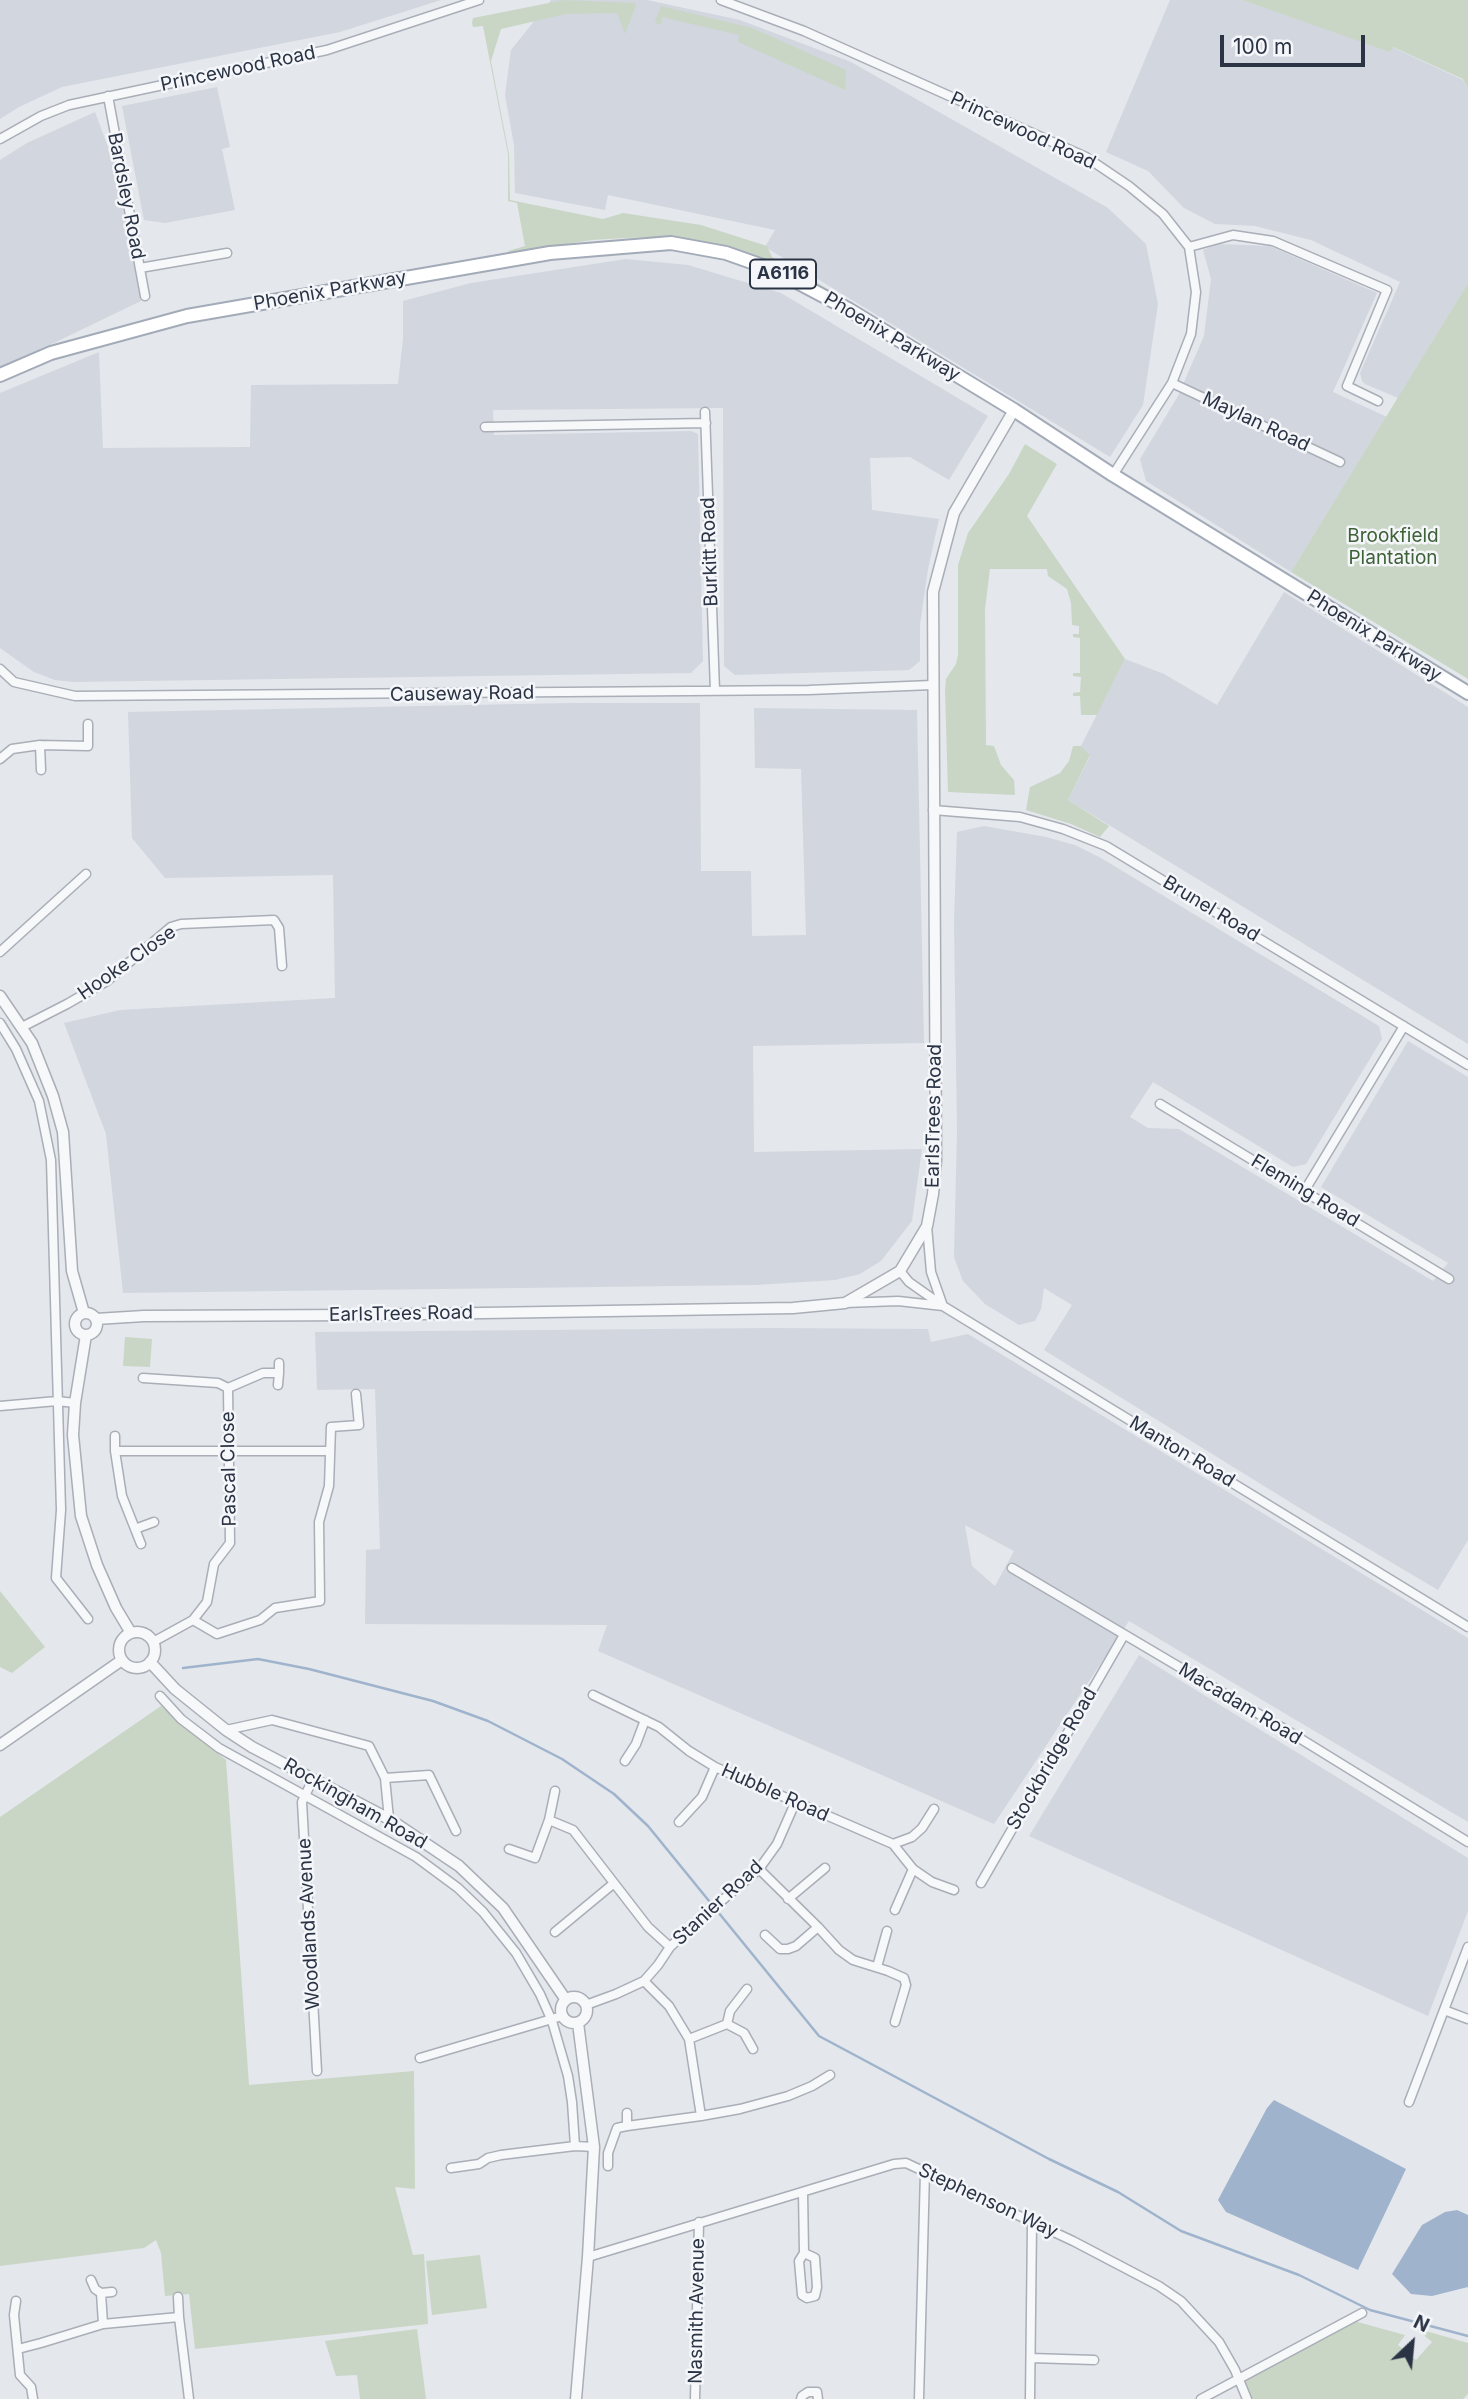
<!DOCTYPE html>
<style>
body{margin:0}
#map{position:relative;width:1468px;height:2399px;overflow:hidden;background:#e4e7ec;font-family:Inter,sans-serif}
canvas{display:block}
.north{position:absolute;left:1377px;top:2308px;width:70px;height:70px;-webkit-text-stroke:5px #f4f6f9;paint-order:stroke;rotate:26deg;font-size:19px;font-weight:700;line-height:28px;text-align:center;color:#2b3445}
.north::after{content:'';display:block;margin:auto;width:24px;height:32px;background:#2b3445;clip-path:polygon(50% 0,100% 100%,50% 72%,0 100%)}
.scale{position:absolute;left:1220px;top:35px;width:145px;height:32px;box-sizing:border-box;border:4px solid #2b3445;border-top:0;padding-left:9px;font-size:21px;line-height:24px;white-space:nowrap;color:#2b3445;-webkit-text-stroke:5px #f4f6f9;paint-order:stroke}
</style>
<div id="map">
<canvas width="1468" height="2399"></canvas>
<div class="north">N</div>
<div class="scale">100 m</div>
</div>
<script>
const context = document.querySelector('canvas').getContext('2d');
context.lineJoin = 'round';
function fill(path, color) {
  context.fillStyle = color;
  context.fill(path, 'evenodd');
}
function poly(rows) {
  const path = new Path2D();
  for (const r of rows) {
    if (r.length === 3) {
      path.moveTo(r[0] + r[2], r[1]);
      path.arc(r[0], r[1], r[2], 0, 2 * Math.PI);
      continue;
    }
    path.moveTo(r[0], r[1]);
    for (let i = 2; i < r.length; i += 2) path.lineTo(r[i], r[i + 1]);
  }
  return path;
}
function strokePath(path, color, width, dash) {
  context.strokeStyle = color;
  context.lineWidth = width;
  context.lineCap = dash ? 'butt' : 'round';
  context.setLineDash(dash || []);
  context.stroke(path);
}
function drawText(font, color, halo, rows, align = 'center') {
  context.font = font + ' Inter,sans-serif';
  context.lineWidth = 5;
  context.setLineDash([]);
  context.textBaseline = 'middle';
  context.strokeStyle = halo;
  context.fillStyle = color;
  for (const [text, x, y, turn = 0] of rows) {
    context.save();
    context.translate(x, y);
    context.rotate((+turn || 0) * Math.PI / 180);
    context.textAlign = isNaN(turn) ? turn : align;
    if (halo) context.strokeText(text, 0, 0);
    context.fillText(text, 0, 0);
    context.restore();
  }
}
const built = poly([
 [0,0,441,0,340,32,62,87,19,107,0,119],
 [551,0,647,0,740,20,851,62,1108,208,1146,244,1158,304,1143,405,1110,457,765,247,775,230,608,195,605,210,515,193,514,145,505,95,511,50],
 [1170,0,1242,0,1390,51,1392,47,1463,80,1468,89,1468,283,1398,398,1365,384,1362,381,1360,373,1400,282,1311,240,1255,226,1215,224,1184,208,1148,171,1106,152],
 [217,87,230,147,222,149,235,210,165,223,144,220,122,106],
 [95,112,114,163,141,301,0,369,0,160,27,143],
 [1217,244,1270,246,1377,293,1333,392,1387,417,1291,572,1146,481,1140,459,1178,396,1204,336,1211,279,1203,250],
 [626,259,688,265,781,293,988,416,949,480,910,457,870,458,872,510,939,519,928,569,920,625,920,661,909,670,735,675,724,666,723,408,493,410,494,435,691,431,698,434,703,661,691,673,73,682,55,680,34,672,0,648,0,393,99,352,103,448,250,447,251,385,398,384,403,339,403,301,471,283],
 [1284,592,1468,707,1468,1044,1068,800,1090,756,1081,746,1125,659,1164,674,1217,705],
 [569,703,700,703,701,871,751,871,752,936,806,935,801,769,755,768,754,708,917,710,924,1043,753,1046,754,1152,922,1149,912,1221,881,1261,860,1274,835,1280,756,1285,123,1293,106,1134,64,1023,120,1010,335,998,333,875,165,878,132,838,128,712],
 [984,826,1046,837,1075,845,1101,858,1379,1026,1382,1039,1306,1164,1293,1167,1153,1082,1130,1117,1148,1128,1179,1129,1433,1281,1448,1263,1321,1187,1408,1041,1468,1077,1468,1540,1438,1590,1298,1507,1044,1350,1072,1305,1044,1288,1041,1309,1035,1321,1019,1325,985,1304,963,1281,954,1257,957,1131,954,922,957,832],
 [771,1328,928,1329,931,1342,968,1334,1468,1638,1468,1822,1129,1621,994,1824,598,1651,607,1625,365,1624,366,1550,380,1549,375,1389,317,1390,315,1332],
 [965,1525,1014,1551,995,1586,972,1566],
 [1139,1655,1468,1858,1468,1911,1428,2016,1029,1836]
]);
const green = poly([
 [564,0,635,3,636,5,625,34,617,13,566,14,501,29,491,61,509,154,510,200,603,219,623,213,701,225,767,246,772,257,869,313,873,323,716,245,659,237,625,238,592,240,510,253,508,251,525,246,517,203,508,201,508,154,483,26,473,27,472,23,473,18],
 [1242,0,1468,0,1468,89,1463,79,1393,47,1390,52],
 [661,6,752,28,846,70,845,90,738,42,739,35,662,17,661,24,657,24,655,21],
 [1468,283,1468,679,1291,572],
 [1025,444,1057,464,1027,516,1125,659,1097,715,1081,715,1080,696,1073,696,1073,693,1080,692,1081,677,1073,676,1073,673,1080,673,1080,638,1073,637,1073,634,1079,634,1079,626,1072,625,1071,603,1067,589,1048,576,1047,569,990,569,985,609,986,745,994,746,1001,765,1014,780,1015,795,948,792,945,690,946,679,956,664,958,655,958,565,968,533,1009,474],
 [1073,746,1081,746,1090,755,1068,800,1109,826,1100,837,1071,824,1026,810,1030,787,1060,773,1069,761],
 [125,1337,152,1339,150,1367,123,1366],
 [0,1591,45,1647,12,1673,0,1667],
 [161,1706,226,1760,249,2085,414,2071,415,2189,395,2187,413,2255,424,2254,428,2324,195,2349,189,2294,165,2296,161,2253,156,2240,144,2248,0,2266,0,1817],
 [480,2255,487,2308,432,2315,426,2261],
 [1354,2321,1405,2335,1398,2345,1416,2360,1432,2342,1415,2328,1468,2343,1468,2394,1463,2399,1247,2399,1238,2379],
 [417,2329,426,2399,360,2399,357,2375,336,2376,325,2341]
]);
const water = poly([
 [1274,2100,1406,2169,1358,2270,1226,2212,1218,2200,1267,2108],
 [1457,2210,1468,2215,1468,2287,1432,2296,1411,2294,1392,2274,1422,2225,1445,2212]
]);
const stream = poly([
 [183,1668,258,1659,309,1669,433,1701,488,1721,562,1759,614,1794,648,1826,819,2036,1049,2159,1118,2192,1181,2231,1299,2275,1370,2310,1468,2336]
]);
const minor = poly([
 [721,0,804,31,1086,157,1129,186,1163,214,1189,247,1196,292,1191,334,1172,383,1113,475],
 [108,96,145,296],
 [0,139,41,116,69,105,327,50,479,0],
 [1189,247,1233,235,1273,241,1387,290,1347,386,1378,401],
 [140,268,227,253],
 [1172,383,1340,462],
 [705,412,715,691],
 [485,427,706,423],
 [0,669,14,682,75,696,809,690,932,685],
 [40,745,41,770],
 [0,759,12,749,40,745,88,746,88,724],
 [933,810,1020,817,1063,829,1106,846,1468,1065],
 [0,952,86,874],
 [0,1023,16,1049,39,1101,51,1160,61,1510,56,1578,88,1619],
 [22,1027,67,1004,107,981,171,927,181,924,274,920,279,928,282,966],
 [1160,1104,1449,1279],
 [1305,1190,1404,1026],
 [900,1271,909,1282,943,1306,1468,1627],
 [845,1303,898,1301,943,1306,931,1272,927,1226],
 [143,1378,218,1383,228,1388,230,1543,214,1564,207,1602,193,1620,153,1642],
 [278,1385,279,1373],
 [228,1388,263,1373,279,1373,279,1363],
 [0,1406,57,1401,75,1403],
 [115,1436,115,1451],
 [135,1529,154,1522],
 [141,1544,122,1496,115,1451,330,1451],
 [1012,1568,1296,1736,1468,1842],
 [193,1620,217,1634,260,1620,275,1608,320,1601,319,1522,329,1486,331,1427,359,1425,356,1394],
 [593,1695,659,1727,689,1751,715,1767,893,1844,913,1869,932,1882,954,1890],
 [160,1696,181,1719,219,1748,416,1857,458,1888,483,1912,516,1953,540,1994,552,2021,568,2076,572,2102,575,2146],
 [226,1730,272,1720,369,1746,385,1778,389,1819],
 [625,1761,636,1744,645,1720],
 [385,1778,429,1775,456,1831],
 [313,1779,302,1802,317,2071],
 [549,1820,573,1830,648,1927,670,1947],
 [679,1822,702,1797,715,1767],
 [893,1844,912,1837,922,1828,934,1809],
 [509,1849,535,1858,549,1820,555,1791],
 [759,1869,818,1927,839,1950,853,1960,888,1971,904,1978,906,1985,895,2022],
 [981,1883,1124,1635],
 [788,1899,825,1868],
 [895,1910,913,1869],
 [555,1932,613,1884],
 [765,1935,780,1949,788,1949,796,1946,818,1927],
 [877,1967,887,1931],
 [586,2005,616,1994,644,1981,658,1965,670,1947,699,1920,759,1869,777,1844,795,1803],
 [1444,2010,1468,2019],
 [727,2024,730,2011,747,1989],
 [727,2024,744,2033,753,2049],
 [689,2039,727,2024],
 [420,2058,562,2016],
 [1409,2102,1468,1947],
 [701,2116,740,2109,788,2096,812,2086,830,2075],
 [627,2126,701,2116,689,2039,669,2006,644,1981],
 [608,2166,608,2153,617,2128,627,2126,627,2113],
 [451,2168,479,2164,488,2158,501,2155,575,2146,594,2147],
 [803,2192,804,2253,799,2261,802,2295,807,2298,815,2296,817,2287,815,2258,804,2253],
 [588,2257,894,2164,906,2163,1073,2241,1159,2286,1181,2301,1219,2342,1235,2370,1247,2399],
 [91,2280,95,2289,101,2293,103,2324],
 [101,2293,112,2292],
 [178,2297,179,2317],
 [16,2301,14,2315,20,2375,31,2387,33,2399],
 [18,2349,41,2343,103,2324,179,2317,189,2399],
 [1031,2358,1094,2360],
 [695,2399,699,2222],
 [801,2399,802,2396,808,2392,817,2392,818,2399],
 [919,2399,925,2172],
 [1030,2399,1032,2223],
 [1201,2399,1362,2313]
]);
const tertiary = poly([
 [0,996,32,1043,53,1096,63,1132,72,1271,84,1313],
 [86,1324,11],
 [96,1319,144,1316,360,1315,793,1308,845,1303,900,1271,927,1226,933,1194,936,1161,933,592,954,513,1014,410],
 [86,1335,75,1403,73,1435,81,1516,97,1565,116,1608,131,1633],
 [137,1650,18],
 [150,1662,175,1689,226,1730,252,1747,389,1819,459,1866,503,1908,566,2000],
 [0,1745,122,1660],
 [574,2010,13],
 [576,2399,588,2257,594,2147,578,2023]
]);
const primary = poly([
 [0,375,51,353,187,316,550,253,671,243,726,253,774,270,848,309,1014,410,1113,475,1468,693]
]);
const shields = [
 [783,274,66]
];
const shieldNames = [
 ["A6116",783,274]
];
const streetNames = [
 ["Princewood Road",238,69,-12],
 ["Princewood Road",1023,131,25],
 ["Bardsley Road",126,196,79],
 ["Phoenix Parkway",330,291,-10],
 ["Phoenix Parkway",892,337,31],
 ["Maylan Road",1256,422,25],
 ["Burkitt Road",710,552,-92],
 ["Phoenix Parkway",1374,636,32],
 ["Causeway Road",462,694,-1],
 ["Brunel Road",1211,909,31],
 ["Hooke Close",127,963,-35],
 ["EarlsTrees Road",934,1116,-89],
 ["Fleming Road",1305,1191,31],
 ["EarlsTrees Road",401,1314,-1],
 ["Manton Road",1182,1452,31],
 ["Pascal Close",229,1469,-91],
 ["Macadam Road",1240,1704,31],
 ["Stockbridge Road",1052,1759,-60],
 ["Hubble Road",775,1793,24],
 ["Rockingham Road",355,1804,30],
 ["Stanier Road",718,1903,-43],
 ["Woodlands Avenue",309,1924,-93],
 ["Stephenson Way",988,2201,25],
 ["Nasmith Avenue",697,2311,-89]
];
const parkNames = [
 ["Brookfield",1393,536],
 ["Plantation",1393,558]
];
fill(built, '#d2d6de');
fill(green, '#c9d6c5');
fill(water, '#9fb4cc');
strokePath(stream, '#9fb4cc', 2.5);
strokePath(minor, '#a9aeb7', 11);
strokePath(tertiary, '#a9aeb7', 13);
strokePath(primary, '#a3abb8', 16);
strokePath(minor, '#f7f8fa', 8);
strokePath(tertiary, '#f7f8fa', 10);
strokePath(primary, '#fff', 12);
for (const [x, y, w] of shields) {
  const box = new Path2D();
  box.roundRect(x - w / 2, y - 14.5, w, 29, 5);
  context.fillStyle = '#f4f6f9';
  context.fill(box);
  strokePath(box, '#2b3445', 2);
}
drawText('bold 18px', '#2b3445', null, shieldNames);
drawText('19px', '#2b3445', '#f4f6f9', streetNames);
drawText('19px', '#3f6138', '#f4f6f9', parkNames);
</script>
